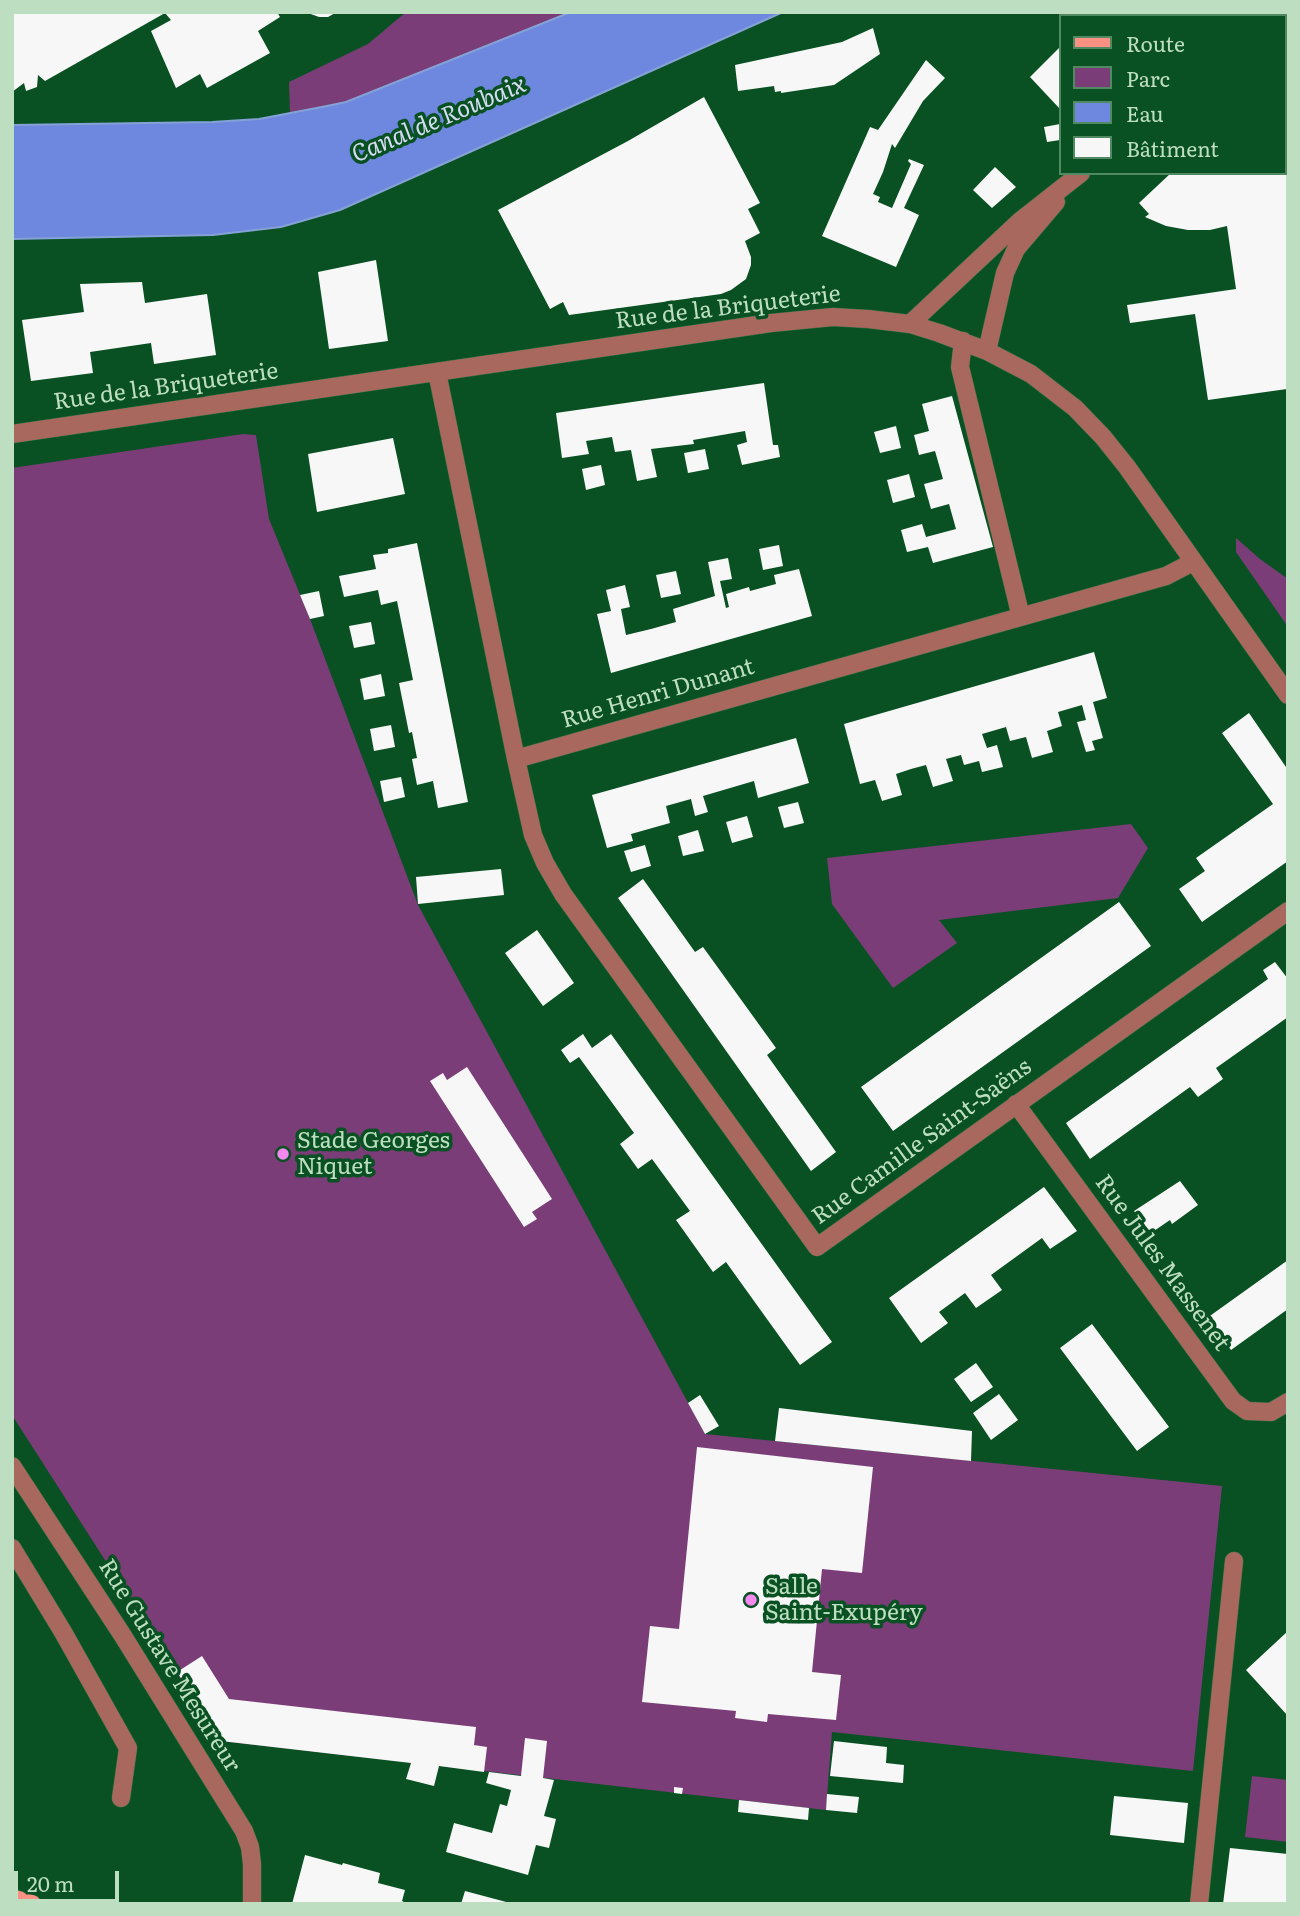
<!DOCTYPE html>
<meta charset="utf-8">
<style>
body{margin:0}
#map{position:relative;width:1300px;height:1916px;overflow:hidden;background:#095122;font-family:Literata,serif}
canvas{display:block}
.frame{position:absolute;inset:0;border:14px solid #bedec2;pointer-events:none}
.legend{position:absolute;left:1059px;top:14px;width:228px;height:161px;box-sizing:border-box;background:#095122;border:2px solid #518962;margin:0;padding:9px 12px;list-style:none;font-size:21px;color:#bedec2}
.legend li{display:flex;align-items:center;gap:14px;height:35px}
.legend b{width:35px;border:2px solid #518962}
.scale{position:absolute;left:14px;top:1871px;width:105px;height:32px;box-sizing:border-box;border:4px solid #bedec2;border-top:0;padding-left:9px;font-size:21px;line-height:24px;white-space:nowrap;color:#bedec2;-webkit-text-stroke:5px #095122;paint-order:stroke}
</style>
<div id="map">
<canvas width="1300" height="1916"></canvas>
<div class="frame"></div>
<ul class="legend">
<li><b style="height:9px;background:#fb9182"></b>Route</li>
<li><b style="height:19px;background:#7a3d77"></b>Parc</li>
<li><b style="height:19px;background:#6d88de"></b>Eau</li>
<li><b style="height:19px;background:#f7f7f7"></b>Bâtiment</li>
</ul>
<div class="scale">20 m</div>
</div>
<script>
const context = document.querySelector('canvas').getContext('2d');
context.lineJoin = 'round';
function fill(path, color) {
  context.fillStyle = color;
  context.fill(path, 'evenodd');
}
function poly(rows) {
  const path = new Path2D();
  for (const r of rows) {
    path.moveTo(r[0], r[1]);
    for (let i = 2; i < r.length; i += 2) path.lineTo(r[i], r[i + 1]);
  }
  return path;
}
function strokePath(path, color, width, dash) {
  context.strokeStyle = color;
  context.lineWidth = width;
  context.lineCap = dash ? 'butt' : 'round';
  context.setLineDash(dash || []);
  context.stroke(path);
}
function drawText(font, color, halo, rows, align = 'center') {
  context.font = font + ' Literata,serif';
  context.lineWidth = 7;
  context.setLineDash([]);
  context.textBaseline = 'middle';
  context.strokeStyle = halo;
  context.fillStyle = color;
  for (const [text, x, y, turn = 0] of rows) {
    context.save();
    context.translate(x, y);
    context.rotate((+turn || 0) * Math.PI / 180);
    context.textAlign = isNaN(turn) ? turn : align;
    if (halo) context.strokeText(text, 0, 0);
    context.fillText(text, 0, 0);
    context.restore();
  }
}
const green = poly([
 [406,12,571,12,346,102,290,113,289,82,368,44],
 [243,434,256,435,269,519,310,619,418,905,705,1434,1222,1486,1193,1771,832,1732,826,1810,221,1741,12,1415,12,468],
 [1236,538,1260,559,1288,579,1288,627,1236,552],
 [1131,824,1148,848,1118,898,939,920,957,943,893,988,832,904,827,858],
 [1252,1776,1288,1780,1288,1842,1245,1837]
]);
const water = poly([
 [571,12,783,12,340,210,281,227,213,235,12,239,12,125,212,122,259,119,327,106,346,102,571,12]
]);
const building = poly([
 [12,12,277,12,280,17,258,31,270,53,207,88,200,74,176,88,151,31,171,20,165,13,45,81,38,75,37,87,26,91,24,83,12,92],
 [305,12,337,12,328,17,319,17],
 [1096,12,1176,12,1173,16,1093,16],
 [873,28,880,54,834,85,781,93,781,91,775,92,774,86,738,91,735,65,842,42],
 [1060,47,1060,109,1030,77],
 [926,60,945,78,923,101,895,148,892,144,883,172,873,194,880,197,878,202,892,208,911,164,908,161,909,159,924,165,904,208,919,215,896,267,822,236,870,127,878,130],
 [1288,67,1288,379,1286,379,1287,389,1208,400,1195,314,1130,323,1127,305,1236,289,1227,226,1210,230,1188,230,1166,226,1145,217,1149,214,1139,203,1171,173,1284,173,1284,70],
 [704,97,760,203,748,209,760,233,745,241,751,257,751,265,746,279,731,290,721,294,569,315,563,302,550,309,498,210,628,141],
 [1060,124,1060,140,1047,142,1044,127],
 [995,167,1016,187,992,208,973,190],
 [376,260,388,341,329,349,318,272],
 [142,282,145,303,207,294,216,355,154,364,151,343,90,352,93,373,31,381,22,320,84,312,80,284],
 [764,383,773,445,778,445,780,457,742,465,737,445,747,442,745,431,693,440,694,444,651,449,657,477,637,481,631,450,615,452,612,437,586,441,589,454,562,458,556,413],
 [952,396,993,547,933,563,928,547,907,552,901,530,922,524,926,537,956,529,949,504,931,509,924,484,943,479,935,451,919,455,914,435,929,431,922,404],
 [896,426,901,448,880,453,874,432],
 [393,438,405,494,317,512,308,454],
 [705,449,709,469,688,473,684,453],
 [601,465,605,485,586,490,582,469],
 [909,474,915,497,893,503,887,480],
 [417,543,468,802,438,808,433,781,417,785,412,759,417,758,412,732,409,733,399,683,413,680,397,601,381,605,378,590,344,597,339,576,376,569,373,555,388,553,388,549],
 [779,545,783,566,763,570,759,549],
 [728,558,732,579,720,581,726,608,729,607,726,594,749,587,750,591,776,584,774,575,799,569,812,616,611,673,597,614,611,611,606,590,625,585,630,607,621,609,626,635,651,629,676,622,673,609,715,596,708,562],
 [676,571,681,594,661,598,656,575],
 [319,591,324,616,310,619,300,595],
 [371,622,375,644,354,648,349,626],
 [1094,652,1107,698,1093,702,1103,738,1092,741,1095,750,1086,752,1077,722,1086,720,1082,705,1058,712,1062,726,1047,731,1053,752,1032,758,1026,737,1010,741,1006,727,982,734,987,748,997,745,1003,767,982,772,979,761,964,765,961,755,946,759,953,781,933,787,926,765,911,769,896,774,902,795,882,801,875,780,860,784,844,724],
 [381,674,385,696,364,700,360,679],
 [1249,713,1288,770,1288,861,1202,922,1179,889,1205,871,1196,858,1273,804,1222,733],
 [391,725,395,747,374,751,370,729],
 [796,738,809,783,758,798,754,781,703,796,708,812,695,816,691,799,666,806,670,823,631,834,633,841,607,848,592,795],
 [401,777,405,797,384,802,380,781],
 [798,802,804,823,784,828,778,807],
 [747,816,753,837,732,843,726,822],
 [698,830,704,851,683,856,678,836],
 [645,845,651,866,631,872,624,851],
 [501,869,504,895,418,904,416,877],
 [643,879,695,952,703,947,776,1048,767,1055,836,1152,811,1171,618,898],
 [1119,902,1151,946,893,1131,861,1087],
 [537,930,574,983,543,1006,505,953],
 [1275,962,1288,979,1288,1017,1216,1068,1223,1079,1198,1097,1190,1087,1090,1159,1066,1123,1268,979,1263,970],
 [583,1034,592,1048,611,1034,832,1342,800,1365,726,1262,713,1272,676,1220,690,1211,652,1159,638,1169,620,1144,634,1133,579,1057,570,1063,561,1050],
 [467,1067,552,1199,532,1212,537,1219,524,1227,430,1081,443,1073,447,1080],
 [1180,1181,1198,1205,1172,1224,1170,1220,1151,1233,1134,1211],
 [1044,1187,1077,1231,1050,1249,1042,1238,991,1275,1002,1290,976,1308,965,1293,939,1312,948,1323,921,1343,889,1298],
 [1288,1260,1288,1309,1231,1350,1207,1318],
 [1092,1324,1169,1427,1137,1451,1060,1348],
 [976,1363,993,1387,971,1402,954,1379],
 [999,1394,1018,1420,991,1440,973,1413],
 [700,1395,719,1426,705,1434,688,1403],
 [779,1408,972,1431,971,1461,775,1441],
 [697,1447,873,1467,862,1573,822,1569,812,1672,841,1675,836,1720,768,1714,767,1722,735,1718,736,1711,642,1702,650,1626,679,1629],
 [1288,1631,1288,1716,1246,1670],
 [202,1656,229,1699,476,1727,474,1745,487,1747,484,1772,439,1766,434,1786,406,1779,411,1763,221,1741,177,1672],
 [525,1738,547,1741,543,1778,554,1780,544,1816,556,1819,549,1848,536,1845,528,1875,446,1852,454,1823,492,1833,500,1804,507,1806,511,1790,486,1783,489,1772,521,1776],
 [834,1741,887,1747,886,1763,904,1765,903,1783,830,1776],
 [674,1787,683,1788,682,1794,674,1793],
 [827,1794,859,1797,857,1813,826,1810],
 [1114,1796,1188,1803,1184,1843,1110,1835],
 [739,1800,809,1808,808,1820,738,1812],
 [1230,1848,1288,1854,1288,1904,1223,1904],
 [305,1855,342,1865,343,1863,380,1873,378,1883,405,1890,402,1901,408,1904,292,1904],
 [465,1891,510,1903,510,1904,461,1904]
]);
const minor = poly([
 [1254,16,1258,12],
 [910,324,1020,221,1081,173],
 [963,341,960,367,1021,617],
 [987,351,1005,273,1016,249,1056,202],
 [437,372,516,759,1166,576,1193,562],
 [12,434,771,323,833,317,868,319,910,324,939,333,987,351,1031,374,1075,408,1103,437,1127,467,1288,695],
 [516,759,533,835,545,863,563,894,817,1247,1288,911],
 [1016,1104,1233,1401,1247,1411,1271,1412,1288,1402],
 [12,1466,123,1636,244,1831,250,1847,252,1864,252,1904],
 [12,1548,63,1632,128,1748,121,1798],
 [1199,1904,1234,1561]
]);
const major = poly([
 [12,1898,32,1904]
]);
const markers = [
 [283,1154,7,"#f589ef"],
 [751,1600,7,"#f589ef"]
];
const streetNames = [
 ["Rue de la Briqueterie",728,308,-7],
 ["Rue de la Briqueterie",166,387,-8],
 ["Rue Henri Dunant",658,694,-16],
 ["Rue Camille Saint-Saëns",922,1142,-36],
 ["Rue Jules Massenet",1162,1263,54],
 ["Rue Gustave Mesureur",169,1666,58]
];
const poiNames = [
 ["Stade Georges",297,1141],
 ["Niquet",297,1167],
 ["Salle",765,1587],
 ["Saint-Exupéry",765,1613]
];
const waterNames = [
 ["Canal de Roubaix",439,120,-23]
];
fill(green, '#7a3d77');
fill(water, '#6d88de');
strokePath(water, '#85a2d6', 2);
fill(building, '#f7f7f7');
strokePath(minor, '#2d6d42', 19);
strokePath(major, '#2d6d42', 19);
strokePath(minor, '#a9685e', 18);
strokePath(major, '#fb9182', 18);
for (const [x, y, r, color] of markers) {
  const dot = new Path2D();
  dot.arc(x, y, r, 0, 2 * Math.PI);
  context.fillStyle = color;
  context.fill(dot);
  strokePath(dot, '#095122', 2.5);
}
drawText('23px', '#bedec2', '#095122', streetNames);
drawText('23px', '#bedec2', '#095122', poiNames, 'left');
drawText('italic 24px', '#d3dcf2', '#095122', waterNames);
</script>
